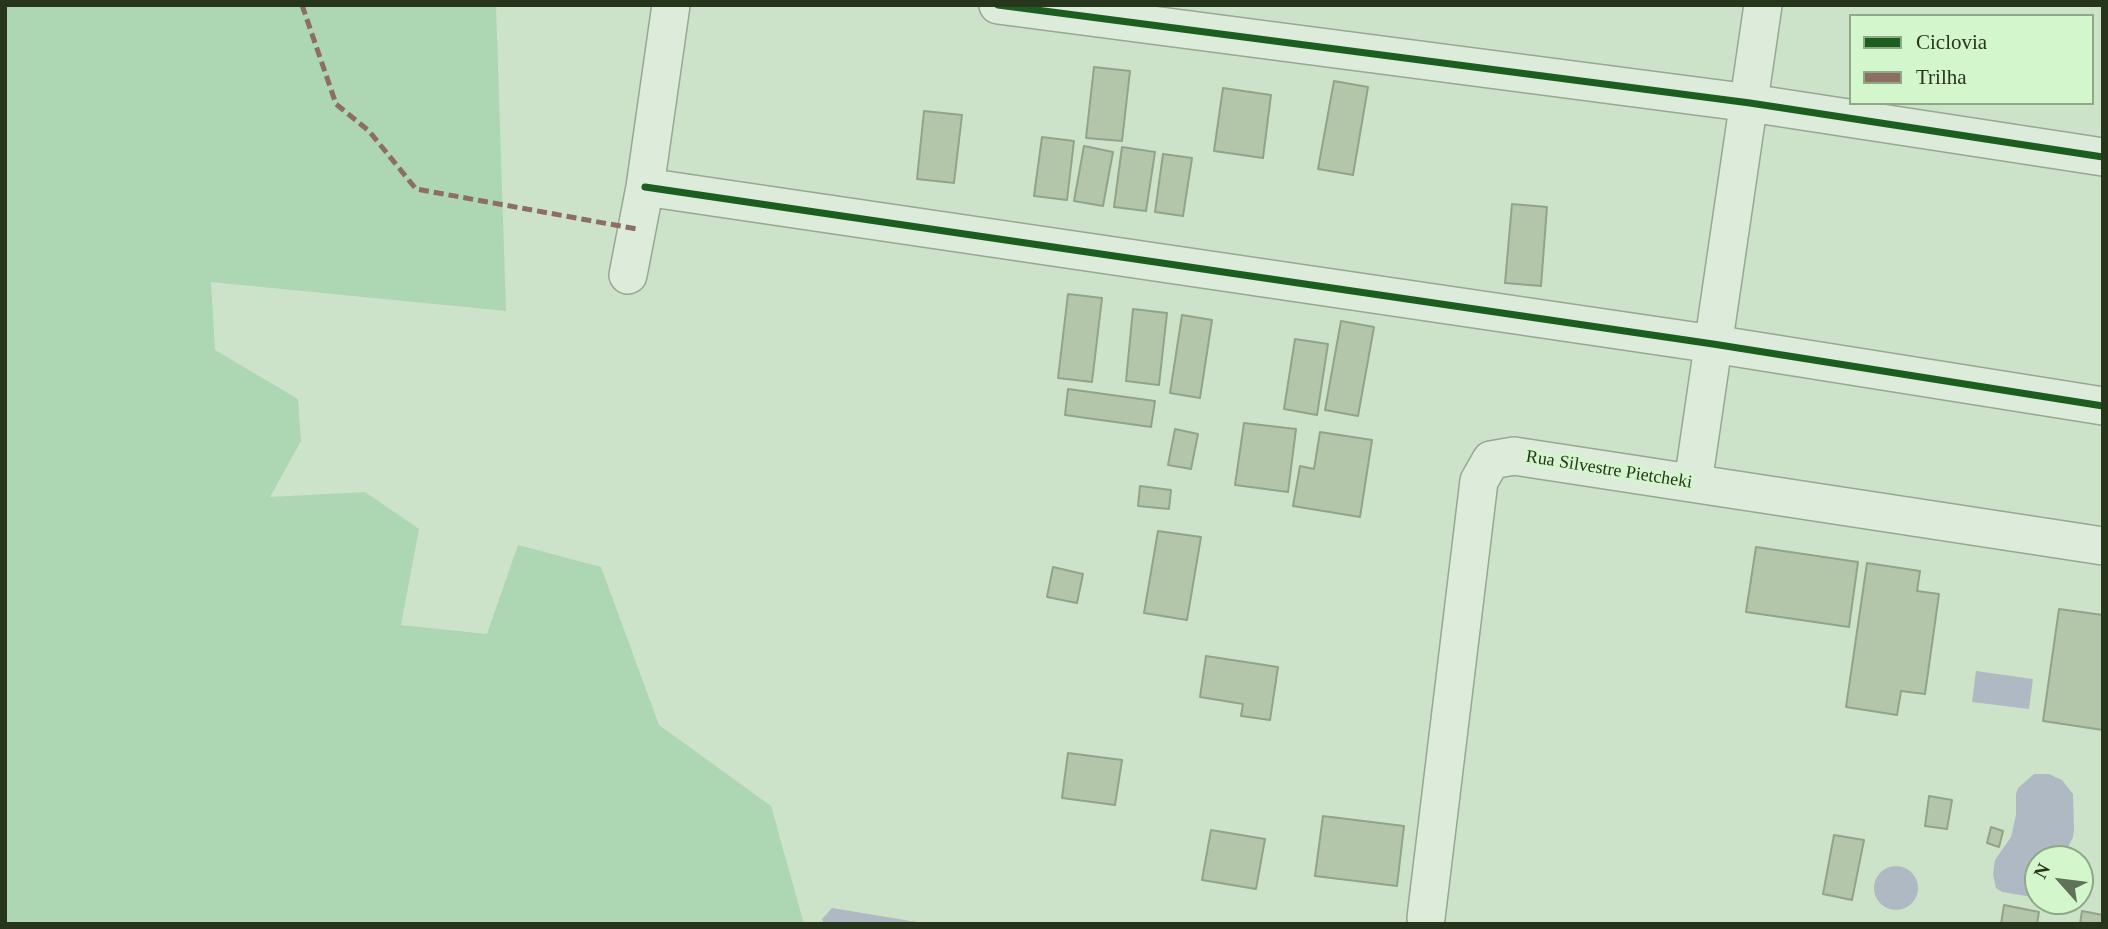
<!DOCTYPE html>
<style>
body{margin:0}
#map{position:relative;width:2108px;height:929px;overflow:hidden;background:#cde3c9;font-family:Georgia,serif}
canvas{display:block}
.frame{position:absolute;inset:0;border:7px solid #26351b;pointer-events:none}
.legend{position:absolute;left:1849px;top:14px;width:245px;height:91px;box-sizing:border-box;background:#d4f6cd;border:2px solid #8ea986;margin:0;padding:9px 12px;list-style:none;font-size:21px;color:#26351b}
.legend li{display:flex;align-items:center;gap:14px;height:35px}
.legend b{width:35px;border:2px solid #8ea986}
.north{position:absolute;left:2024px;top:845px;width:70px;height:70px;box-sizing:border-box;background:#d4f6cd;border:2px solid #8ea986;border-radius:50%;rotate:298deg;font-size:19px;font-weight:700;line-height:28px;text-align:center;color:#26351b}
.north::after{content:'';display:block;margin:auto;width:24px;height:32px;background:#607258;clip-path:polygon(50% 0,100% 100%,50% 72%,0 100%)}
</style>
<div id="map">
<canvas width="2108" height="929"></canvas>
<div class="frame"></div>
<ul class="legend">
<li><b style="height:9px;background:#1b5e20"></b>Ciclovia</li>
<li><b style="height:9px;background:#8d6e63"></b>Trilha</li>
</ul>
<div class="north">N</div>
</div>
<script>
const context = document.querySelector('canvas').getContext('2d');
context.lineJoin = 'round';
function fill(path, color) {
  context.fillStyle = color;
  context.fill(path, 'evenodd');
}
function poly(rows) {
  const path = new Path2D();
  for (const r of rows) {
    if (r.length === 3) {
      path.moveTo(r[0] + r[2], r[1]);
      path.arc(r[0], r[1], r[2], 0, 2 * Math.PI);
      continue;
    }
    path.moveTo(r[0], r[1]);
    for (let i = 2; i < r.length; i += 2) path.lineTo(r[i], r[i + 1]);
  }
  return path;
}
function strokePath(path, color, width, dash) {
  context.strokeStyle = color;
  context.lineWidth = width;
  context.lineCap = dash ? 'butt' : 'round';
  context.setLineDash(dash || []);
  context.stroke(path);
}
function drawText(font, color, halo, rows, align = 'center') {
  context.font = font + ' Georgia,serif';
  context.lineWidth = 6;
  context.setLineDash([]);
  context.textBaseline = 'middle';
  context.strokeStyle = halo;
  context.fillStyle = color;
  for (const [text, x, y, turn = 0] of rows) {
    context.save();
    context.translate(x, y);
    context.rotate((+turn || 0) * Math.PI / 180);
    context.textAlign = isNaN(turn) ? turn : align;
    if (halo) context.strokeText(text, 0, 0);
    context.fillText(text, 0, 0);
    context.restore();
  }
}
const green = poly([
 [5,5,496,5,506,311,211,282,215,350,298,399,301,441,270,497,365,492,419,529,401,625,487,634,518,545,601,567,659,725,771,806,804,924,5,924]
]);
const water = poly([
 [1976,671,2033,679,2029,709,1972,702],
 [2034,774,2049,774,2055,777,2062,780,2073,794,2074,829,2073,837,2062,859,2038,859,2038,896,2032,897,2002,892,1996,888,1993,874,1995,860,2011,837,2016,815,2016,794,2018,788],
 [1896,888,22],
 [832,908,929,924,824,924,822,919]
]);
const building = poly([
 [1094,67,1130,71,1122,141,1086,138,1094,67],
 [1334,81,1368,87,1353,175,1318,169,1334,81],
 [1223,88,1271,95,1263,158,1214,151,1223,88],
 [924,111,962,115,954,183,917,179,924,111],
 [1042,137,1074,141,1067,200,1034,196,1042,137],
 [1084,146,1113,152,1103,206,1074,201,1084,146],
 [1122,147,1155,152,1146,211,1114,207,1122,147],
 [1163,154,1192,158,1183,216,1155,212,1163,154],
 [1512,204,1547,207,1541,286,1505,283,1512,204],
 [1068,294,1102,298,1092,382,1058,378,1068,294],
 [1133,309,1167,313,1159,385,1126,381,1133,309],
 [1182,315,1212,320,1200,398,1170,393,1182,315],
 [1341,321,1374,327,1358,416,1325,410,1341,321],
 [1295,339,1328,344,1317,415,1284,409,1295,339],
 [1068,389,1155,401,1151,427,1065,415,1068,389],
 [1244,423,1296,429,1288,492,1235,485,1244,423],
 [1175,429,1198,434,1191,469,1168,465,1175,429],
 [1320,432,1372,440,1360,517,1293,506,1300,466,1314,469,1320,432],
 [1140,486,1171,490,1169,509,1138,506,1140,486],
 [1158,531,1201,537,1187,620,1144,613,1158,531],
 [1756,547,1858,562,1849,627,1746,612,1756,547],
 [1867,563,1920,571,1917,591,1939,594,1925,694,1901,691,1897,715,1846,707,1867,563],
 [1053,567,1083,574,1077,603,1047,597,1053,567],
 [2059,609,2103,615,2103,730,2043,721,2059,609],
 [1206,656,1278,667,1270,720,1241,716,1243,704,1200,697,1206,656],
 [1068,753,1122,760,1115,805,1062,798,1068,753],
 [1929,796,1952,800,1947,829,1925,826,1929,796],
 [1323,816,1404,826,1397,886,1315,876,1323,816],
 [1991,827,2003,831,1999,847,1987,843,1991,827],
 [1211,830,1265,839,1256,889,1202,880,1211,830],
 [1834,835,1864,840,1852,900,1823,894,1834,835],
 [2004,905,2039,912,2037,924,2001,924,2004,905],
 [2082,911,2103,915,2103,924,2080,924,2082,911]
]);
const street = poly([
 [998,5,1750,103,2103,157],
 [645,187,1713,344,2103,406],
 [628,275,645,187,671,5],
 [1693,483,1763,5],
 [1426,918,1479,481,1491,460,1514,456,2103,546]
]);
const quiet = poly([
 [302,5,336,104,369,131,416,189,637,229]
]);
const cycleway = poly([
 [998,5,1750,103,2103,157],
 [645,187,1713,344,2103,406]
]);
const streetNames = [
 ["Rua Silvestre Pietcheki",1609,470,9]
];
fill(green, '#add6b2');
fill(water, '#aeb9c3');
fill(building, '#b4c6aa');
strokePath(building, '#92a389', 2);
strokePath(street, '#98a793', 40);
strokePath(street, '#ddebdb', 37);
strokePath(quiet, '#8d6e63', 5, [10, 5]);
strokePath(cycleway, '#1b5e20', 7);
drawText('18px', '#26351b', '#d4f6cd', streetNames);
</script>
